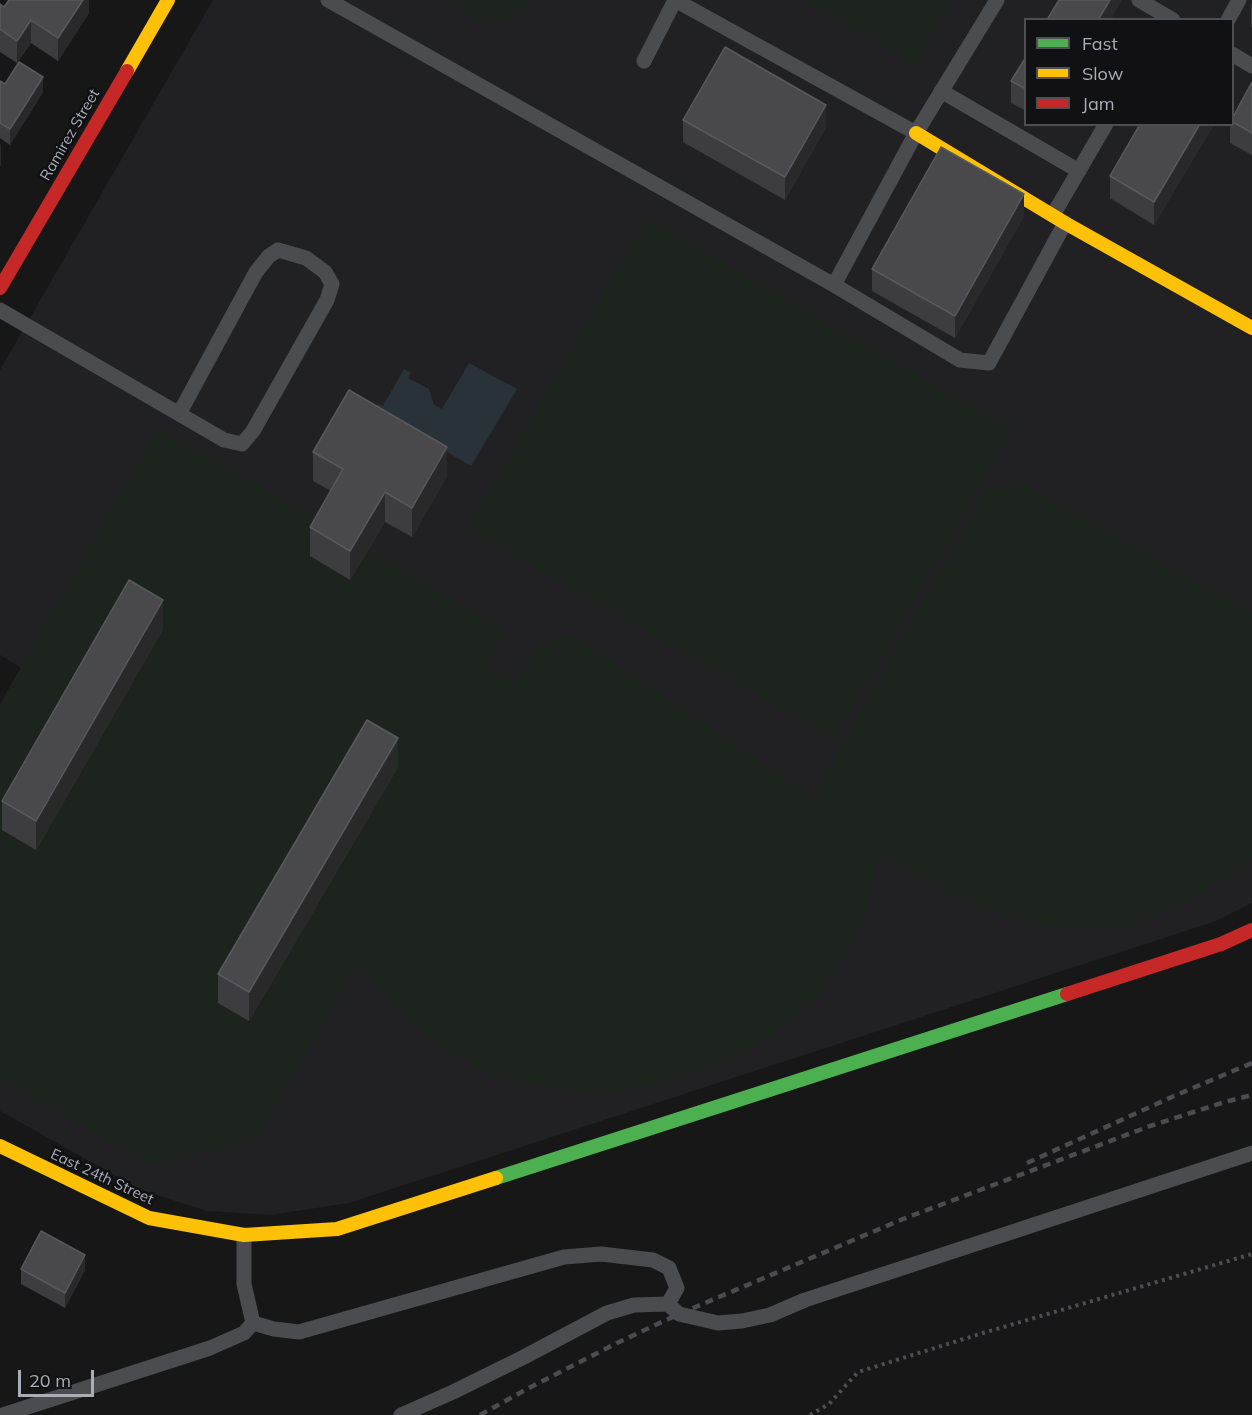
<!DOCTYPE html>
<style>
body{margin:0}
#map{position:relative;width:1252px;height:1415px;overflow:hidden;background:#171717;font-family:Mulish,sans-serif}
canvas{display:block}
.legend{position:absolute;left:1024px;top:18px;width:210px;height:108px;box-sizing:border-box;background:#111113;border:2px solid #4d4f55;margin:0;padding:8px 10px;list-style:none;font-size:18px;color:#a8adb8}
.legend li{display:flex;align-items:center;gap:12px;height:30px}
.legend b{width:30px;border:2px solid #4d4f55}
.scale{position:absolute;left:18px;top:1370px;width:76px;height:27px;box-sizing:border-box;border:3px solid #a8adb8;border-top:0;padding-left:8px;font-size:18px;line-height:21px;white-space:nowrap;color:#a8adb8;-webkit-text-stroke:4px #111113;paint-order:stroke}
</style>
<div id="map">
<canvas width="1252" height="1415"></canvas>
<ul class="legend">
<li><b style="height:8px;background:#4caf50"></b>Fast</li>
<li><b style="height:8px;background:#ffc107"></b>Slow</li>
<li><b style="height:8px;background:#c62828"></b>Jam</li>
</ul>
<div class="scale">20 m</div>
</div>
<script>
const context = document.querySelector('canvas').getContext('2d');
context.lineJoin = 'round';
function fill(path, color) {
  context.fillStyle = color;
  context.fill(path, 'evenodd');
}
function poly(rows) {
  const path = new Path2D();
  for (const r of rows) {
    path.moveTo(r[0], r[1]);
    for (let i = 2; i < r.length; i += 2) path.lineTo(r[i], r[i + 1]);
  }
  return path;
}
function strokePath(path, color, width, dash) {
  context.strokeStyle = color;
  context.lineWidth = width;
  context.lineCap = dash ? 'butt' : 'round';
  context.setLineDash(dash || []);
  context.stroke(path);
}
function drawText(font, color, halo, rows, align = 'center') {
  context.font = font + ' Mulish,sans-serif';
  context.lineWidth = 5;
  context.setLineDash([]);
  context.textBaseline = 'middle';
  context.strokeStyle = halo;
  context.fillStyle = color;
  for (const [text, x, y, turn = 0] of rows) {
    context.save();
    context.translate(x, y);
    context.rotate((+turn || 0) * Math.PI / 180);
    context.textAlign = isNaN(turn) ? turn : align;
    if (halo) context.strokeText(text, 0, 0);
    context.fillText(text, 0, 0);
    context.restore();
  }
}
const built = poly([
 [213,0,1252,0,1252,903,1216,921,349,1203,271,1215,207,1211,141,1190,0,1111,0,704,21,668,0,655,0,370],
 [1026,20,1232,20,1232,124,1026,124]
]);
const green = poly([
 [446,0,533,0,508,19,483,24],
 [804,0,953,0,915,64],
 [647,218,1012,429,834,739,468,529],
 [159,427,507,631,486,664,515,684,541,644,573,635,813,797,986,489,1024,484,1252,612,1252,858,1243,867,1185,902,1126,927,1064,929,1000,914,950,895,881,853,867,909,844,954,820,995,777,1031,730,1060,666,1081,604,1095,551,1088,493,1075,447,1051,414,1023,357,964,257,1139,152,1165,0,1079,0,704]
]);
const water = poly([
 [469,363,517,389,471,466,374,409,378,404,383,406,404,369,411,373,408,378,429,389,434,405,442,409]
]);
const path = poly([
 [810,1415,829,1404,858,1372,983,1333,1252,1254]
]);
const lane = poly([
 [328,0,834,285,960,360,989,363,1065,223],
 [1139,0,1173,20],
 [1228,20,1239,0],
 [1232,54,1252,66],
 [644,61,675,0,916,133],
 [941,91,1079,171],
 [1053,215,1106,124],
 [834,285,916,133,997,0],
 [0,310,224,440,242,444,253,431,327,300,332,284,325,272,306,258,278,250,269,256,256,272,179,414],
 [253,1323,274,1329,299,1332,564,1257,601,1254,653,1260,669,1268,677,1288,668,1304],
 [3,1415,210,1348,244,1333,253,1323,244,1284,244,1235],
 [401,1415,453,1392,522,1358,607,1313,634,1305,668,1304,679,1314,718,1323,742,1321,770,1315,805,1300,1252,1153]
]);
const fast = poly([
 [496,1178,1067,994]
]);
const slow = poly([
 [127,71,168,0],
 [916,133,1065,223,1252,328],
 [0,1146,149,1218,244,1235,337,1229,496,1178]
]);
const jam = poly([
 [0,288,127,71],
 [1067,994,1221,944,1252,930]
]);
const rail = poly([
 [1027,1163,1174,1096,1252,1063],
 [480,1415,527,1389,617,1343,679,1314,903,1219,1150,1126,1225,1102,1252,1095]
]);
const wall = poly([
 [83,0,89,0,89,13,58,61,31,43,17,63,0,52,0,4,4,7],
 [1252,2,1252,28,1251,27,1251,5],
 [1026,57,1026,111,1011,103,1011,81],
 [0,81,5,84,43,92,10,145,0,138],
 [1252,82,1252,155,1230,143,1230,124,1233,124,1233,117],
 [683,120,826,127,785,200,683,142],
 [1140,124,1214,124,1154,225,1110,198,1110,176],
 [1024,216,955,338,872,291,872,269],
 [313,452,447,476,412,537,385,522,350,580,310,556,310,527,331,491,313,481],
 [163,629,36,850,2,830,2,801],
 [398,767,249,1021,218,1003,218,974],
 [21,1269,85,1270,65,1308,21,1284]
]);
const shadedWall = poly([
 [83,0,89,0,89,13,58,61,58,38],
 [1110,0,1122,0,1111,20,1098,20],
 [31,20,31,43,17,63,17,41],
 [43,77,43,92,10,145,10,129],
 [826,105,826,127,785,200,785,177],
 [1200,124,1214,124,1154,225,1154,202],
 [1,144,1,166,0,167,0,145],
 [1024,194,1024,216,955,338,955,316],
 [447,447,447,476,412,537,412,508],
 [385,492,385,522,350,580,350,551],
 [163,600,163,629,36,850,36,821],
 [398,738,398,767,249,1021,249,992],
 [85,1255,85,1270,65,1308,65,1293]
]);
const building = poly([
 [9,0,83,0,58,38,31,20,17,41,0,29,0,4,4,7,9,0],
 [1059,0,1110,0,1098,20,1047,20,1059,0],
 [725,47,826,105,785,177,683,120,725,47],
 [1026,57,1026,89,1011,81,1026,57],
 [19,62,43,77,10,129,0,123,0,81,5,84,19,62],
 [1252,82,1252,133,1233,122,1233,117,1252,82],
 [1140,124,1200,124,1154,202,1110,176,1140,124],
 [941,147,1024,194,955,316,872,269,941,147],
 [349,390,447,447,412,508,385,492,350,551,310,527,343,469,313,452,349,390],
 [129,580,163,600,36,821,2,801,129,580],
 [367,720,398,738,249,992,218,974,367,720],
 [41,1231,85,1255,65,1293,21,1269,41,1231]
]);
const streetNames = [
 ["Ramirez Street",70,135,-60],
 ["East 24th Street",102,1177,25]
];
fill(built, '#212123');
fill(green, '#1d241e');
fill(water, '#2a3239');
strokePath(path, '#4d4e52', 4, [3, 4.5]);
strokePath(lane, '#4b4c50', 15);
strokePath(fast, '#4caf50', 14);
strokePath(slow, '#ffc107', 14);
strokePath(jam, '#c62828', 14);
strokePath(rail, '#4b4c4f', 4.5, [8, 6]);
fill(wall, '#3d3d3f');
fill(shadedWall, '#29292a');
fill(building, '#49494c');
strokePath(building, '#58595d', 1.5);
drawText('15px', '#a8adb8', '#111113', streetNames);
</script>
